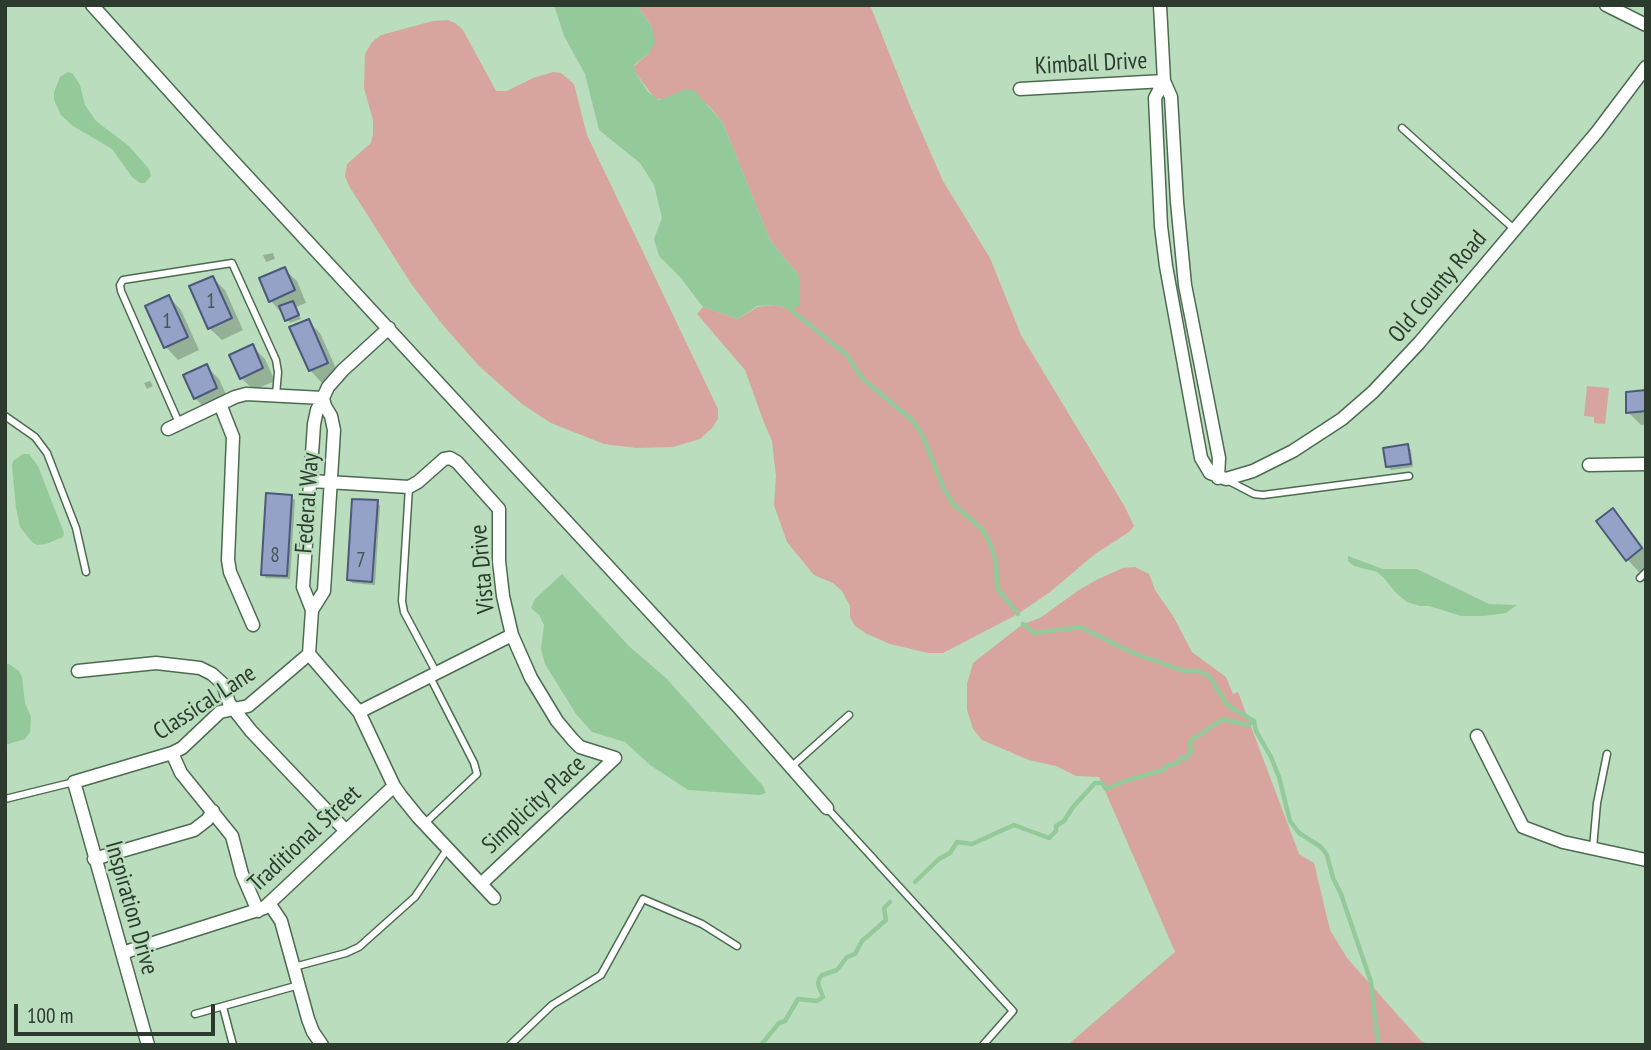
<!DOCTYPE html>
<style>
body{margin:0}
#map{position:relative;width:1651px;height:1050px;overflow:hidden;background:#baddbd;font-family:"PT Sans Narrow",sans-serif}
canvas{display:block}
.frame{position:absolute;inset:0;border:7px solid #2d3b2f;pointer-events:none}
.scale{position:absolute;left:14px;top:1004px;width:201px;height:32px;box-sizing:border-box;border:4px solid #2d3b2f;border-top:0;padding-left:9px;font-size:21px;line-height:24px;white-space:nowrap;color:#2d3b2f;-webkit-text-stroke:5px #baddbd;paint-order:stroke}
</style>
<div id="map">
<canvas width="1651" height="1050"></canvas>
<div class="frame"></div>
<div class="scale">100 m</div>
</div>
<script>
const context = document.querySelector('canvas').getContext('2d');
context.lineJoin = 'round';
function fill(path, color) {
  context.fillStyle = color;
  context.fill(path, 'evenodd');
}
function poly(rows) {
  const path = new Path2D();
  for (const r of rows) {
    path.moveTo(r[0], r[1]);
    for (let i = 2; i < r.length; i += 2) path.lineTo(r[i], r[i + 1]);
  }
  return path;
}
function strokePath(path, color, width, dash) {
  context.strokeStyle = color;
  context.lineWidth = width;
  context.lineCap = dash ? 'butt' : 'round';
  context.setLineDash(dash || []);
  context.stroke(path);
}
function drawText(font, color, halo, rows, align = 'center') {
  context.font = font + ' "PT Sans Narrow",sans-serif';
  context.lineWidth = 5;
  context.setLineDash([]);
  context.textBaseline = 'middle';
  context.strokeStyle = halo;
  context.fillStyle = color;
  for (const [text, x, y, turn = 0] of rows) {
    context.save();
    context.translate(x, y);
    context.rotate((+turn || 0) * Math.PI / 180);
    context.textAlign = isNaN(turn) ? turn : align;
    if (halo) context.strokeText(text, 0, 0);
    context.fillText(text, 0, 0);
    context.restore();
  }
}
const green = poly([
 [637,5,870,5,911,108,943,181,990,258,1021,335,1125,507,1134,526,1129,532,1095,554,1050,592,1018,614,943,653,928,653,890,644,867,634,855,626,850,617,850,606,842,591,833,583,814,575,787,542,774,505,776,476,772,441,763,420,745,370,697,314,703,307,738,319,757,307,775,305,792,310,799,276,770,240,723,123,709,106,687,89,665,99,655,99,635,72,634,66,649,53,652,27],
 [448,20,455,23,463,30,496,91,507,91,533,78,553,72,561,73,574,84,587,135,718,409,718,419,712,428,700,439,673,447,636,448,604,444,551,423,522,404,479,366,442,324,412,285,349,186,345,176,347,164,371,143,373,134,373,120,364,88,365,54,372,42,381,35,433,21],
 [1587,386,1609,388,1605,424,1594,423,1594,417,1584,416],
 [1135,567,1149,574,1155,590,1173,616,1192,652,1226,677,1233,694,1238,692,1299,854,1314,863,1330,930,1347,958,1421,1041,1430,1045,1070,1043,1175,952,1099,777,1076,776,1056,766,1029,760,982,740,973,729,967,710,967,684,973,663,1023,624,1040,618,1079,590,1098,579,1123,568]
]);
const water = poly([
 [554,5,637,5,652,27,655,42,649,53,634,65,635,72,648,92,659,100,687,89,695,91,723,123,770,240,799,276,800,305,791,310,775,305,757,306,738,319,703,307,680,277,659,256,654,239,662,218,654,185,640,163,599,130,585,74,564,36],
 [68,72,73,74,80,85,85,105,96,121,129,146,149,169,151,176,145,183,140,183,132,177,112,149,73,126,61,115,54,100,54,92,60,77],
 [23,454,29,454,38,466,64,533,63,537,46,544,37,545,32,542,20,527,16,508,12,466,13,461],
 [1348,556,1383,569,1417,569,1489,604,1517,605,1506,613,1484,616,1461,616,1429,606,1420,606,1407,602,1395,592,1384,578,1377,572,1354,566,1348,561],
 [562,574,630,647,666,678,763,786,766,793,759,795,688,790,650,765,625,742,592,732,576,714,545,664,541,649,544,625,539,615,531,608,535,599],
 [9,664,19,671,22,677,25,703,31,717,30,732,25,739,5,745,5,665]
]);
const shadow = poly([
 [273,253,275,259,266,262,263,255],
 [284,269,297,281,306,303,296,307,301,319,290,323,271,301],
 [213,278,225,290,243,330,222,340,209,328],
 [169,297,181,310,199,350,178,360,166,347,147,307],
 [308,321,320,333,339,375,322,383,310,370],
 [253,347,265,359,275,381,254,390,241,378],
 [206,366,219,379,229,401,207,410,195,398],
 [150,381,153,386,147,389,144,383],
 [1646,393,1646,424,1641,425,1628,412],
 [1407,446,1411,450,1413,467,1391,470,1387,466],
 [291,497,295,500,290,579,266,578,263,574],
 [377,502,380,506,375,585,352,583,349,579],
 [1613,510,1625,523,1646,551,1646,567,1639,572,1627,559]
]);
const stream = poly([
 [791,310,847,355,862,378,912,420,922,434,944,489,954,505,982,529,989,541,996,561,997,588,1018,614],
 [1023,624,1034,633,1080,627,1133,653,1184,671,1198,671,1209,676,1227,705,1254,721,1256,731,1271,757,1279,777,1290,821,1299,833,1321,847,1327,855,1333,878,1341,894,1371,982,1378,1045],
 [915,882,939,859,950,853,957,842,972,844,1014,825,1049,838,1056,831,1056,826,1064,821,1073,807,1095,783,1102,783,1106,789,1125,781,1163,770,1168,765,1176,764,1182,757,1185,759,1191,752,1190,741,1223,719,1248,725,1254,721],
 [761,1045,779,1023,785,1021,798,999,817,1001,823,997,818,984,819,979,822,975,837,970,847,957,855,954,862,941,886,920,884,908,890,902]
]);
const building = poly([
 [285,267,295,290,269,302,259,278,285,267],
 [213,276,232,318,208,329,189,286,213,276],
 [169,295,188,337,164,348,145,306,169,295],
 [293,301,299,315,285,321,279,306,293,301],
 [309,319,328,363,309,371,289,327,309,319],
 [253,344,263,368,240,379,229,355,253,344],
 [207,364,217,388,194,399,183,375,207,364],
 [1646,390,1646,411,1626,413,1626,392,1646,390],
 [1408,444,1411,464,1386,467,1383,448,1408,444],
 [266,493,292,495,287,576,261,575,266,493],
 [352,499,378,500,372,582,347,580,352,499],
 [1613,508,1642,548,1626,561,1596,521,1613,508]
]);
const service = poly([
 [1402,128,1514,229],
 [5,416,35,437,47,453,76,528,86,572],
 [179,423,121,291,120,285,123,280,232,263,276,360,278,372,276,395],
 [1227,480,1254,494,1263,495,1409,476],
 [409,487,402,601,404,612,436,672],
 [1640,578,1646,572],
 [791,767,849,715],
 [5,799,74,782],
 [827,808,1013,1011,983,1045],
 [424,824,477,774,474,763,429,675],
 [1593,848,1597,803,1607,754],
 [294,967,346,953,359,947,415,897,448,848],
 [223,1007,233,1045],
 [195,1014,299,985],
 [510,1045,552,1005,601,975,643,899,702,924,737,946]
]);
const minor = poly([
 [92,5,221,148,740,709,827,808],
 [1160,5,1164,81,1171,97,1177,202,1185,285,1219,458,1218,478],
 [1606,5,1646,25],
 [1164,81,1155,98,1161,226,1166,266,1201,458,1210,473,1226,479,1253,471,1293,451,1342,419,1373,392,1419,343,1597,132,1646,67],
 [1020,89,1164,81],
 [220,404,233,437,228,560,230,572,253,625],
 [168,429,235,397,246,394,323,398,328,387,343,370,389,328],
 [1589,465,1646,464],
 [311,481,409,487,418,482,444,459,450,458,457,462,499,509,499,561,503,596,512,635,531,678,557,721,573,740,580,747,615,758],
 [309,654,312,610,324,591,334,430,331,416,325,406,323,398,317,410,314,424,303,587,312,610],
 [309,654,359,712,394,786,401,796,418,817,494,898],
 [78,671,156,663,200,668,212,674,223,684,229,703,251,731,345,830],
 [359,712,512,635],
 [1477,736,1523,827,1563,842,1646,860],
 [172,753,181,773,232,836,242,874,258,911],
 [94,859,194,830,207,820,213,811],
 [482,883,615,758],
 [269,903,281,921,308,1019,313,1032,322,1045],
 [122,953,264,908,394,786],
 [148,1045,74,782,172,753,182,748,220,712,248,706,309,654]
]);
const numberNames = [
 ["1",211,302],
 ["1",167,322],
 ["8",275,556],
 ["7",361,561]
];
const streetNames = [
 ["Kimball Drive",1091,64,-3],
 ["Old County Road",1438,287,-50],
 ["Federal Way",308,503,-86],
 ["Vista Drive",483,569,-95],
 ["Classical Lane",205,703,-33],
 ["Simplicity Place",534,805,-43],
 ["Traditional Street",305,839,-43],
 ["Inspiration Drive",131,908,74]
];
fill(green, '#d7a59e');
fill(water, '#94ca9a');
fill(shadow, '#0003');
strokePath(stream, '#94ca9a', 4.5);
fill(building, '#94a2c7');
strokePath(building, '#4c597a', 2);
strokePath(service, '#4c6b50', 9);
strokePath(minor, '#4c6b50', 15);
strokePath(service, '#fff', 6);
strokePath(minor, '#fff', 12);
drawText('21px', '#475555', null, numberNames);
drawText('24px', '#2d3b2f', '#baddbd', streetNames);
</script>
